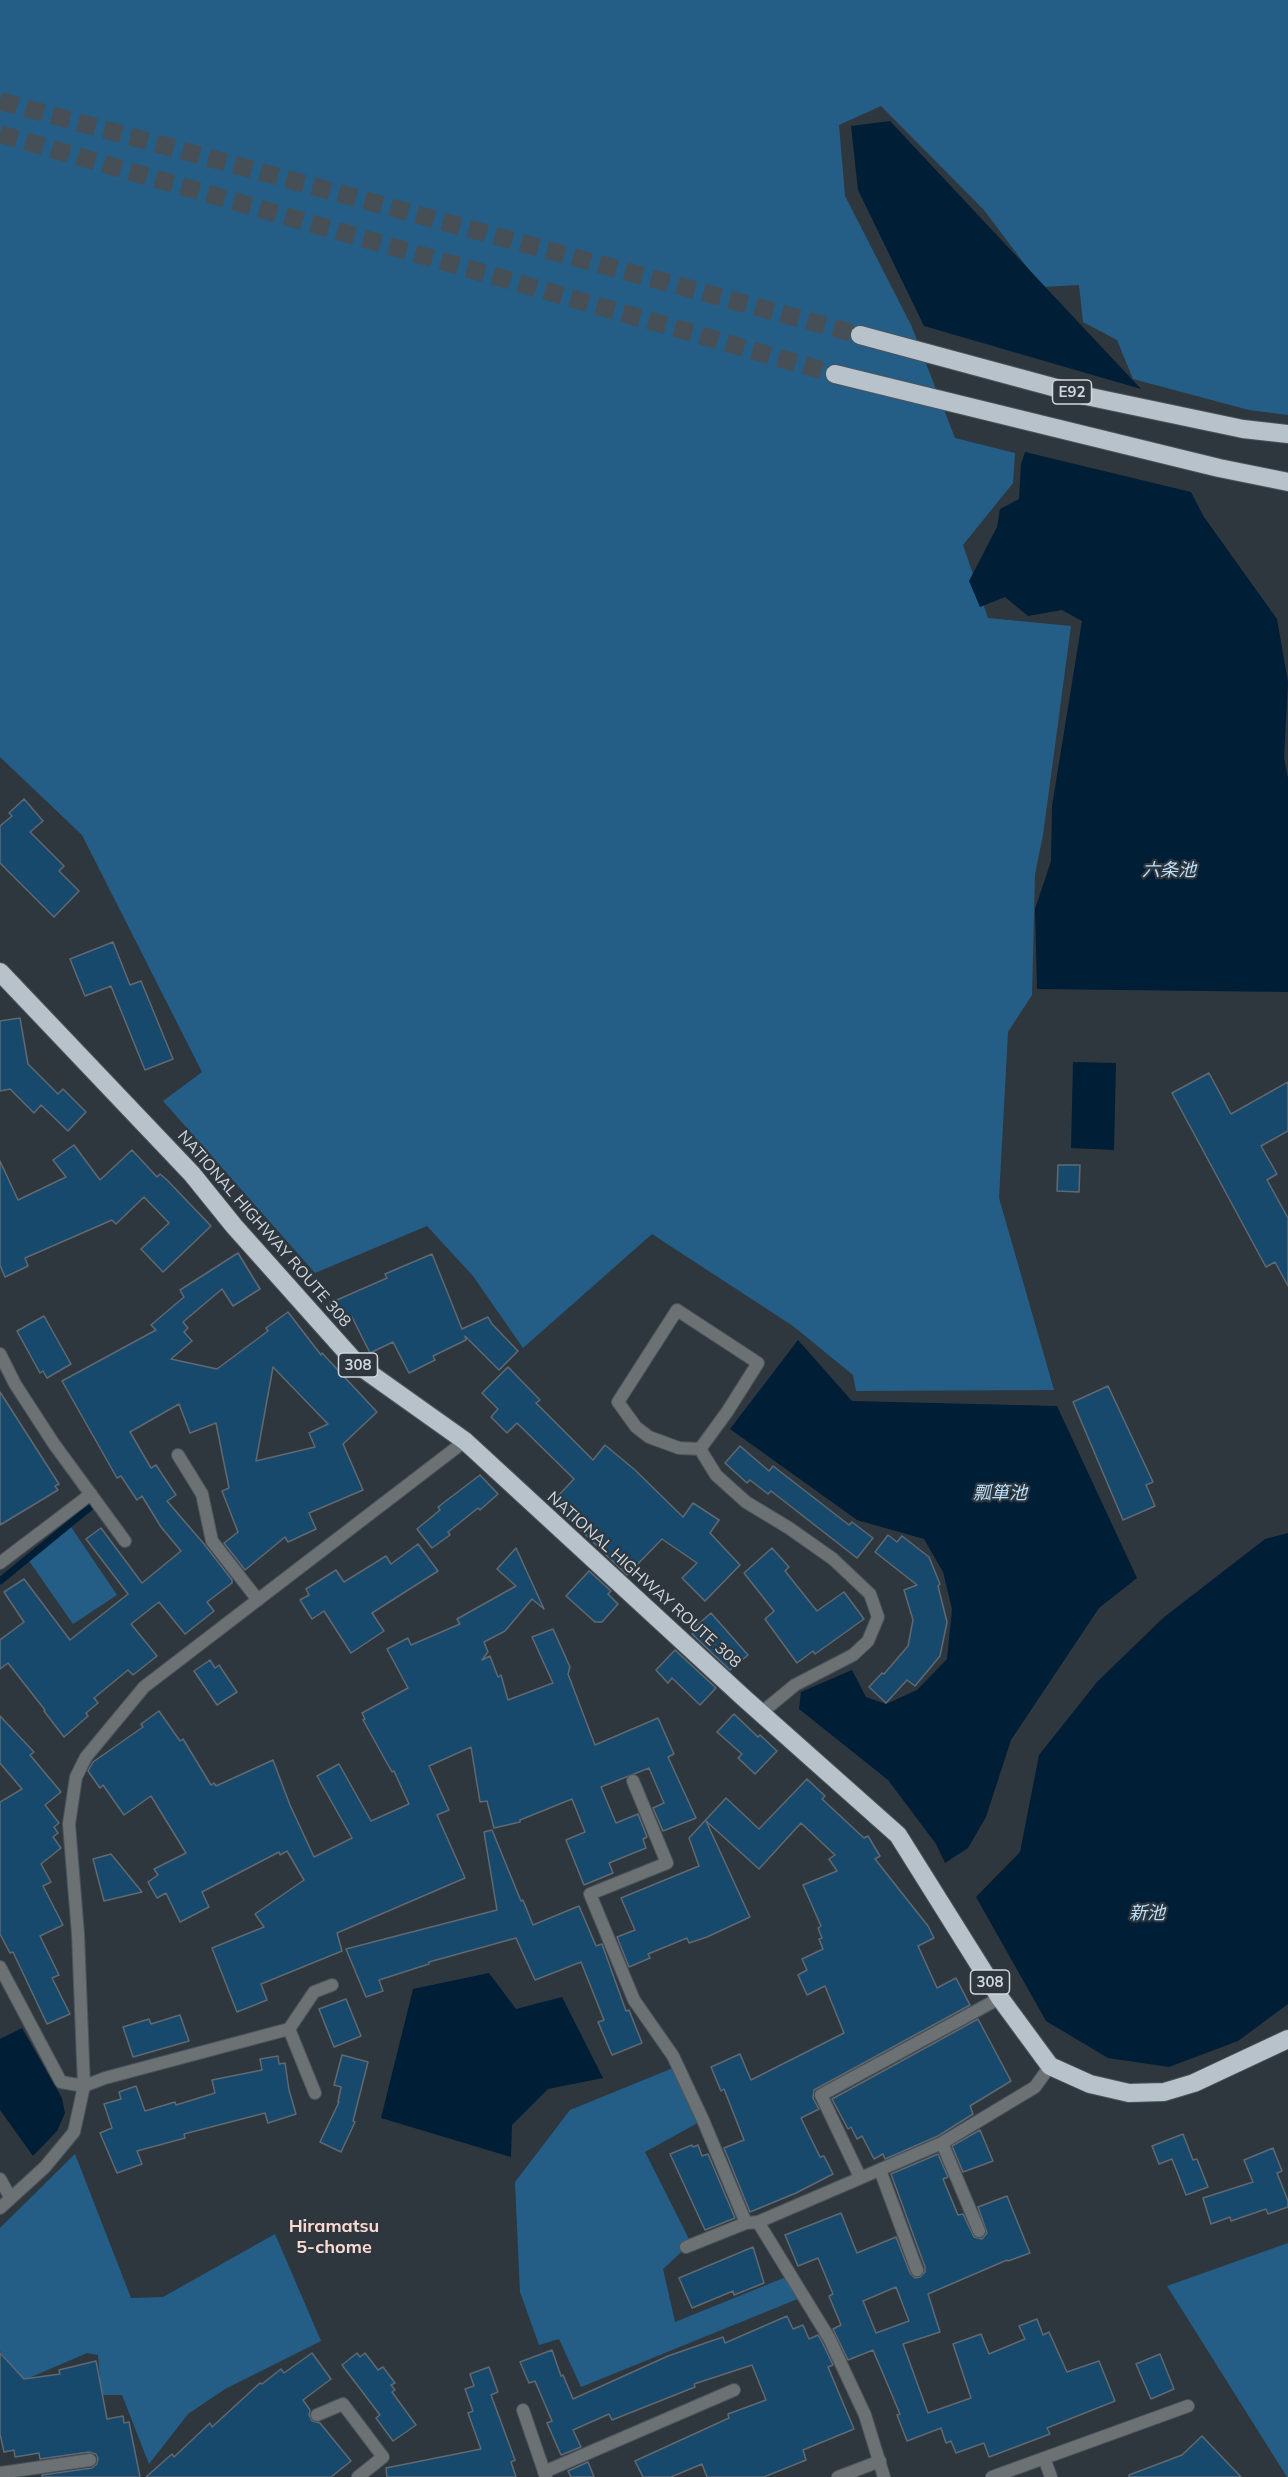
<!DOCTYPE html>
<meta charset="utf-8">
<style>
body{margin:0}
canvas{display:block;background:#2e373e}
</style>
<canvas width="1288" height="2477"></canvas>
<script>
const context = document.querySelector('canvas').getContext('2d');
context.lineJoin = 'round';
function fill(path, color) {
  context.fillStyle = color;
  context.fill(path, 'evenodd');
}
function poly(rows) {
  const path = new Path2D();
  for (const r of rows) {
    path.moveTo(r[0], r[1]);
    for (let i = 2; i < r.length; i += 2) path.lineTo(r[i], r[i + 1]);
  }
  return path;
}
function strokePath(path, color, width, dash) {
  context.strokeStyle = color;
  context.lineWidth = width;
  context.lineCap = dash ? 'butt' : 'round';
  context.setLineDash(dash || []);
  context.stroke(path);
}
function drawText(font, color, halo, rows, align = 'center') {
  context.font = font + ' Mulish,"Noto Sans JP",sans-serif';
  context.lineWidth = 4.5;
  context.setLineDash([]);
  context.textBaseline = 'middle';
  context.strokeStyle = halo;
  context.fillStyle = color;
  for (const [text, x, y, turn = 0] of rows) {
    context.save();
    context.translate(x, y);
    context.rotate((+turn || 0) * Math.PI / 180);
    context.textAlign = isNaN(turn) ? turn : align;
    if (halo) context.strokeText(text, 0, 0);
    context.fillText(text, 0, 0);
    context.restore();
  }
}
const green = poly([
 [0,0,1288,0,1288,415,1249,410,1133,379,1117,340,1083,322,1079,285,1042,287,984,210,881,106,839,125,845,196,911,325,955,438,1015,453,1013,483,963,545,988,618,1071,626,1043,835,1035,874,1032,995,1008,1032,999,1198,1054,1390,856,1391,853,1375,793,1326,652,1234,523,1348,473,1276,427,1226,315,1273,163,1101,202,1072,82,835,0,757],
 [69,1524,117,1595,73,1624,27,1558],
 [678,2066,703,2120,645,2152,691,2243,663,2269,675,2322,791,2275,805,2296,581,2387,559,2339,539,2345,520,2292,515,2182,570,2110],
 [75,2154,131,2298,163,2297,275,2234,321,2341,225,2389,188,2414,149,2464,122,2395,101,2395,98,2355,87,2353,22,2381,0,2351,0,2228],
 [1288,2243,1288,2477,1287,2477,1167,2286]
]);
const water = poly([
 [890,121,1095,340,1141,389,924,326,858,190,851,126],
 [1025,452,1191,492,1204,517,1277,619,1288,682,1284,758,1288,778,1288,992,1037,989,1035,909,1051,861,1052,806,1082,621,1062,610,1028,616,1005,597,980,607,969,581,997,527,1000,509,1019,499,1021,464],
 [1073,1062,1116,1063,1114,1150,1071,1148],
 [798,1340,852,1401,1057,1406,1137,1578,1099,1608,1011,1740,986,1817,968,1848,945,1863,936,1844,888,1780,799,1709,801,1692,852,1670,866,1697,886,1704,917,1690,947,1659,952,1609,943,1572,924,1539,857,1520,730,1429],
 [1288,1533,1288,2004,1238,2041,1169,2067,1108,2058,1046,2021,976,1897,1020,1852,1039,1755,1097,1682,1163,1618,1265,1539],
 [489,1973,516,2009,562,1997,603,2078,548,2089,512,2125,511,2157,381,2118,413,1989],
 [22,2028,62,2098,65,2113,57,2131,33,2156,0,2110,0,2039]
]);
const stream = poly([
 [0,1581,94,1504]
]);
const building = poly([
 [24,799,43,821,30,832,64,866,59,871,79,891,54,917,0,863,0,826,12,816,9,813,24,799],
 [113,942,130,985,141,981,173,1059,145,1070,111,986,85,996,70,959,113,942],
 [20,1018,28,1064,58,1094,63,1089,86,1112,68,1131,41,1105,34,1113,10,1089,0,1091,0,1021,20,1018],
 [1209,1073,1231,1114,1288,1082,1288,1131,1261,1146,1277,1174,1267,1180,1288,1218,1288,1286,1275,1262,1266,1267,1172,1093,1209,1073],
 [74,1145,100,1180,132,1150,157,1177,160,1174,167,1180,211,1226,163,1272,141,1249,169,1223,144,1197,116,1224,112,1220,25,1258,28,1266,5,1277,0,1265,0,1161,18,1200,66,1177,53,1160,74,1145],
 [1058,1165,1080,1165,1079,1192,1057,1191,1058,1165],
 [238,1253,260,1289,233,1306,222,1289,183,1322,188,1328,184,1332,192,1341,171,1359,217,1369,268,1331,266,1328,288,1312,321,1355,322,1353,377,1412,343,1444,363,1490,309,1513,316,1529,288,1542,285,1537,245,1570,224,1543,238,1532,222,1491,229,1488,216,1423,190,1433,179,1404,130,1432,151,1468,156,1465,176,1495,167,1501,204,1544,232,1580,232,1583,207,1602,214,1611,185,1634,159,1602,131,1624,157,1656,133,1675,128,1670,94,1698,98,1703,86,1713,88,1716,64,1737,44,1711,45,1710,8,1663,0,1669,0,1640,24,1622,4,1592,24,1579,70,1640,128,1594,86,1539,101,1528,142,1583,181,1551,161,1527,142,1496,137,1500,121,1476,117,1478,62,1381,156,1330,151,1325,184,1297,180,1290,238,1253],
 [273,1367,328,1424,309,1433,315,1447,256,1461,273,1367],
 [432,1254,462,1329,488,1317,492,1324,518,1351,499,1370,465,1336,466,1340,433,1356,435,1360,409,1373,393,1342,370,1353,352,1317,340,1322,330,1303,387,1278,385,1274,432,1254],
 [44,1316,71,1364,47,1378,43,1371,40,1373,17,1331,44,1316],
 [508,1367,540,1400,536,1403,593,1460,605,1445,635,1470,683,1517,693,1503,719,1520,710,1533,740,1565,705,1601,682,1578,697,1563,662,1539,627,1575,561,1511,567,1505,558,1496,574,1479,517,1423,507,1433,491,1417,498,1409,482,1393,508,1367],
 [1108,1386,1153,1482,1146,1485,1155,1506,1123,1520,1073,1402,1108,1386],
 [0,1392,59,1484,55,1486,58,1490,0,1525,0,1392],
 [740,1446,769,1471,773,1466,849,1525,852,1522,873,1538,857,1558,771,1491,768,1494,750,1480,747,1483,725,1463,740,1446],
 [480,1475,498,1494,480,1510,478,1508,448,1532,450,1535,432,1548,417,1529,440,1510,438,1507,480,1475],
 [888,1535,897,1542,902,1536,929,1557,940,1584,938,1586,947,1622,940,1656,915,1686,907,1680,886,1703,869,1687,882,1673,884,1674,908,1646,913,1620,904,1590,917,1585,875,1552,888,1535],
 [418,1544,438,1571,372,1613,384,1631,351,1653,324,1611,312,1619,300,1600,309,1595,306,1589,336,1570,344,1582,386,1556,391,1564,418,1544],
 [516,1548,544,1609,532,1599,505,1631,484,1642,488,1652,482,1660,490,1656,498,1677,501,1675,508,1700,553,1683,532,1637,553,1629,570,1667,568,1674,595,1745,658,1718,674,1754,668,1757,696,1818,663,1831,653,1808,664,1803,649,1768,601,1787,616,1823,638,1814,647,1837,643,1839,646,1848,609,1863,613,1873,584,1885,566,1840,585,1832,572,1799,520,1820,520,1822,494,1828,487,1801,480,1802,471,1747,429,1766,449,1810,437,1815,465,1878,337,1933,342,1951,261,1984,267,2000,237,2012,212,1948,264,1927,255,1914,304,1880,287,1851,280,1855,279,1852,202,1892,209,1907,180,1922,166,1893,157,1898,148,1882,158,1875,154,1869,186,1853,151,1796,124,1815,103,1785,100,1788,88,1771,93,1762,143,1727,141,1724,159,1711,180,1741,183,1739,211,1785,214,1783,216,1786,273,1760,290,1805,314,1857,352,1838,317,1776,339,1764,371,1821,409,1804,394,1771,392,1772,363,1720,365,1719,362,1713,408,1688,387,1649,408,1638,411,1645,460,1624,457,1619,516,1586,497,1569,516,1548],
 [772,1548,789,1567,785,1571,817,1611,844,1592,864,1619,815,1654,813,1651,797,1663,765,1619,774,1611,744,1573,772,1548],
 [589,1571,611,1591,608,1594,618,1604,602,1622,595,1622,566,1596,589,1571],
 [711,1613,748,1655,730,1670,692,1634,697,1629,695,1627,711,1613],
 [675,1650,716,1688,700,1705,672,1678,668,1683,656,1670,675,1650],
 [210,1660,215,1668,219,1665,237,1692,217,1705,194,1671,210,1660],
 [734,1714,758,1737,760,1735,777,1751,755,1774,738,1758,742,1754,717,1732,734,1714],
 [0,1716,34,1752,30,1755,61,1792,45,1805,59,1823,54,1827,58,1833,53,1837,61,1848,41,1864,51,1882,43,1886,63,1925,40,1936,59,1975,52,1978,70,2014,47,2024,13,1952,10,1953,0,1934,0,1802,22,1789,0,1763,0,1716],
 [807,1779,825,1796,822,1799,864,1838,868,1836,880,1856,875,1859,928,1926,934,1938,918,1946,937,1988,956,1978,970,2005,814,2090,813,2098,819,2109,801,2118,820,2157,824,2156,833,2174,796,2193,750,2212,724,2148,744,2140,724,2089,721,2091,711,2067,740,2054,751,2080,844,2033,825,1986,807,1995,798,1975,807,1970,802,1959,823,1949,819,1939,822,1938,818,1928,821,1926,803,1885,837,1871,829,1859,835,1855,801,1823,759,1869,706,1821,750,1917,707,1937,689,1943,687,1938,648,1954,650,1958,629,1967,617,1937,635,1930,621,1898,699,1866,689,1838,726,1798,759,1829,807,1779],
 [492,1830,521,1901,523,1900,533,1925,579,1906,596,1946,602,1944,626,2011,629,2010,642,2043,612,2055,598,2022,604,2020,581,1962,535,1980,516,1938,429,1962,429,1964,379,1980,383,1991,366,1997,346,1949,497,1910,484,1832,492,1830],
 [111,1854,142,1892,104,1901,93,1859,111,1854],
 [346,1999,361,2036,334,2047,319,2009,346,1999],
 [180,2015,189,2041,133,2057,123,2027,149,2019,151,2024,180,2015],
 [978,2019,1011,2081,970,2106,973,2114,938,2136,885,2159,883,2154,874,2159,862,2136,857,2139,851,2127,848,2129,832,2099,978,2019],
 [342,2055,368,2062,353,2121,355,2122,341,2152,320,2142,339,2102,338,2102,341,2087,334,2085,342,2055],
 [278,2056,279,2064,285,2063,289,2090,296,2114,268,2123,265,2113,184,2134,185,2138,137,2151,142,2164,117,2173,100,2133,112,2128,104,2104,121,2099,119,2092,136,2086,145,2111,175,2102,176,2105,215,2093,212,2080,262,2070,260,2059,278,2056],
 [980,2130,993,2161,963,2172,952,2146,980,2130],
 [1183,2134,1193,2160,1197,2159,1208,2187,1186,2195,1172,2159,1159,2164,1152,2146,1183,2134],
 [692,2145,693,2147,698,2145,702,2156,708,2154,735,2218,705,2230,670,2154,692,2145],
 [1273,2148,1282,2171,1277,2173,1288,2201,1288,2207,1268,2214,1266,2209,1231,2221,1230,2217,1211,2224,1203,2198,1253,2182,1244,2160,1273,2148],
 [938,2154,948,2177,943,2179,958,2215,963,2214,974,2237,982,2239,987,2233,978,2207,1007,2196,1030,2253,1008,2261,1007,2260,928,2294,940,2332,903,2344,928,2413,971,2398,953,2344,981,2334,989,2354,1025,2339,1019,2326,1037,2319,1043,2335,1049,2332,1067,2372,1099,2361,1115,2401,1047,2428,1050,2434,989,2457,984,2443,956,2453,951,2441,946,2443,941,2428,907,2441,897,2415,900,2414,873,2350,848,2360,833,2329,841,2325,829,2296,833,2294,818,2258,798,2266,785,2235,841,2213,857,2253,896,2237,910,2273,915,2278,920,2277,925,2272,925,2267,891,2174,938,2154],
 [896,2287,909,2321,876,2333,863,2301,896,2287],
 [753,2247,764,2283,734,2295,733,2291,692,2308,679,2278,753,2247],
 [787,2316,793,2329,803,2325,809,2339,818,2335,822,2342,833,2365,828,2367,854,2429,803,2450,806,2460,764,2477,707,2477,702,2464,671,2477,643,2477,635,2461,729,2418,728,2414,766,2400,752,2365,694,2384,695,2387,612,2420,609,2414,573,2430,581,2447,561,2455,547,2423,552,2421,535,2381,529,2383,520,2362,552,2350,561,2376,563,2375,573,2399,668,2356,723,2337,725,2343,787,2316],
 [0,2353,24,2379,60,2374,59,2370,96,2361,107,2419,123,2416,124,2423,129,2422,140,2477,42,2477,42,2475,92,2468,97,2464,98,2458,96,2454,89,2452,40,2459,39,2453,15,2457,14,2450,4,2452,0,2434,0,2353],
 [312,2353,331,2379,303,2400,310,2410,309,2415,312,2421,320,2423,351,2461,331,2477,146,2477,172,2454,174,2457,210,2423,212,2427,260,2383,262,2384,281,2369,284,2373,312,2353],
 [357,2353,360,2357,365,2353,378,2370,383,2367,395,2383,391,2385,395,2390,392,2392,416,2425,393,2441,376,2418,380,2415,342,2365,357,2353],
 [1160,2354,1174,2389,1151,2399,1136,2364,1160,2354],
 [489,2367,498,2392,491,2395,515,2460,511,2462,516,2477,387,2477,386,2468,481,2449,468,2413,473,2411,465,2389,474,2386,470,2374,489,2367],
 [1202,2436,1241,2477,1129,2477,1129,2475,1182,2455,1202,2436],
 [588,2462,594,2477,571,2477,568,2471,588,2462]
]);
const highwayTunnel = poly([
 [0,101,860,335],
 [0,134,835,374]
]);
const street = poly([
 [0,1354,15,1384,54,1444,125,1541],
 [700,1449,679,1448,649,1437,636,1427,618,1402,677,1310,758,1363,727,1412,700,1449,716,1475,746,1502,789,1528,833,1559,870,1594,878,1617,868,1641,853,1655,795,1685,761,1713],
 [178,1455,202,1494,212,1541,258,1600],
 [0,1563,91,1494],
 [633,1781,667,1863,590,1894,634,2000,673,2056,703,2120,746,2223],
 [0,1967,61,2082,84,2086,105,2078,289,2029,314,1992,332,1985],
 [289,2029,315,2093],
 [942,2143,979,2231],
 [880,2170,917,2270],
 [860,2177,821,2095,1000,1998],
 [0,2179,10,2197],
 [0,2208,45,2167,74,2132,84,2086,78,1934,69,1824,76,1777,86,1757,144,1687,465,1441],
 [758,2222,829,2338,865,2415,884,2477],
 [686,2247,746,2223,758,2222,942,2143,1035,2087,1050,2066],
 [523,2410,546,2477],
 [317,2415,343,2404,383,2457,358,2477],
 [1044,2458,1051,2477],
 [544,2472,734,2390],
 [0,2473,90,2460],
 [838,2477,880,2461],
 [992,2477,1188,2406]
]);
const highway = poly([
 [860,335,1086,396,1243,429,1288,434],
 [835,374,1219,468,1288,482],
 [0,972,192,1174,234,1226,358,1365,465,1441,744,1698,898,1835,1000,1998,1050,2066,1090,2084,1129,2093,1164,2092,1194,2083,1288,2039]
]);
const shields = [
 [1072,392,39],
 [358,1365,39],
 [990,1982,39]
];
const shieldNames = [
 ["E92",1072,392],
 ["308",358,1365],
 ["308",990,1982]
];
const streetNames = [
 ["NATIONAL HIGHWAY ROUTE 308",264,1229,49],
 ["NATIONAL HIGHWAY ROUTE 308",644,1580,42]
];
const waterNames = [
 ["六条池",1169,871],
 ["瓢箪池",1000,1494],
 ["新池",1147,1914]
];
const neighbourhoodNames = [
 ["Hiramatsu",334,2227],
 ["5-chome",334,2248]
];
fill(green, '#245e87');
fill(water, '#001e36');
strokePath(stream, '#001e36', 7);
fill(building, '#17496c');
strokePath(building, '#606972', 1.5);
strokePath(highwayTunnel, '#464f56', 18, [18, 9]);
strokePath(street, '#4b545a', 14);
strokePath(highway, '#4b545a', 20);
strokePath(street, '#6c7174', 12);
strokePath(highway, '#b7c2cb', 18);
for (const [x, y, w] of shields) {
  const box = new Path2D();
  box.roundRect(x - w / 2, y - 12, w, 24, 4.5);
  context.fillStyle = '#2e373e';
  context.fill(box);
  strokePath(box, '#d1d7dc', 1.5);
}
drawText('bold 15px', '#d1d7dc', null, shieldNames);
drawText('16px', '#d1d7dc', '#2e373e', streetNames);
drawText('italic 18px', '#bedffa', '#2e373e', waterNames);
drawText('bold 18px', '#fcd9d1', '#2e373e', neighbourhoodNames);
</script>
